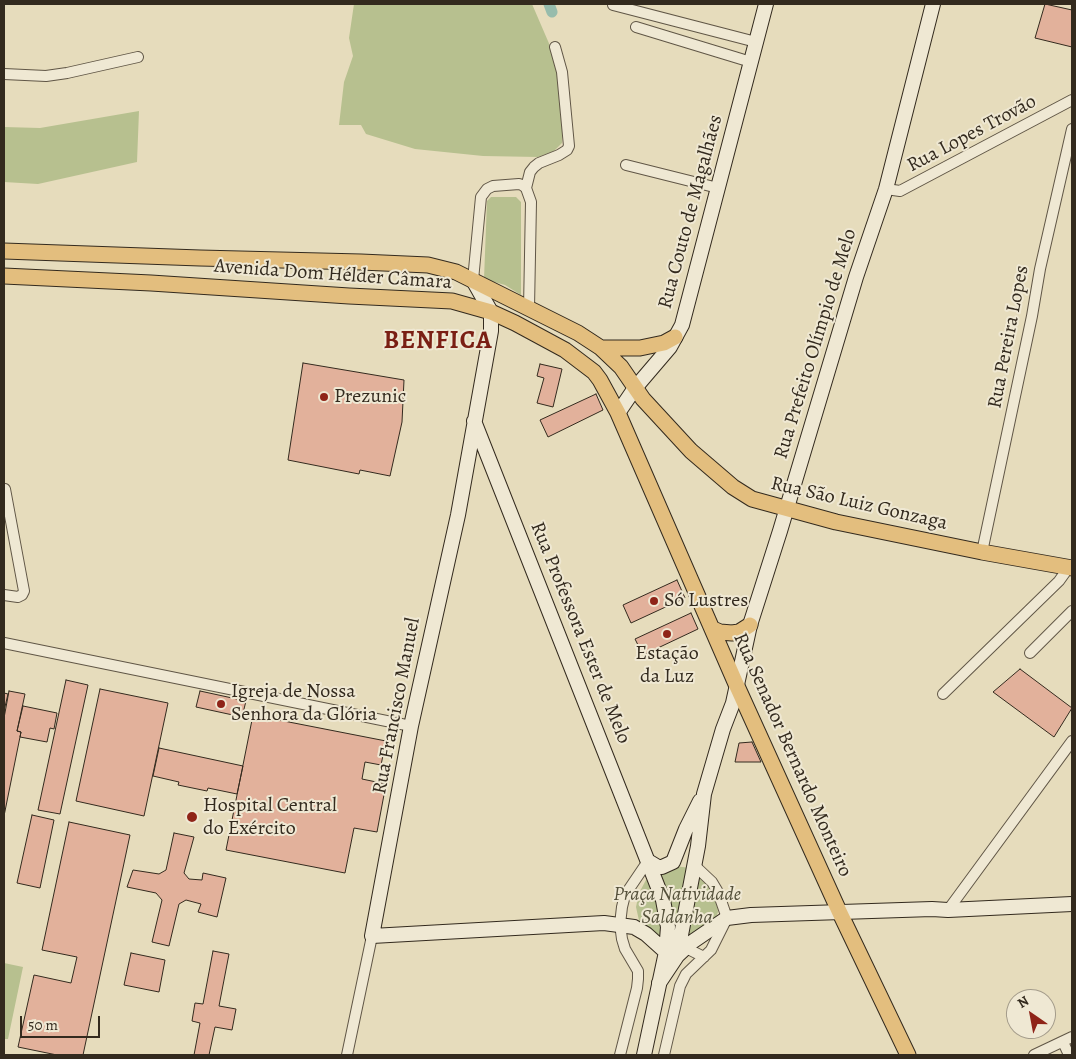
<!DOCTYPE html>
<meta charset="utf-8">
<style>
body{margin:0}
#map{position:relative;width:1076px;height:1059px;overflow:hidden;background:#e6dcbc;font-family:Alegreya,serif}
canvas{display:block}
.frame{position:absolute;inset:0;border:5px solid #332a1e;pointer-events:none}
.north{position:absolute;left:1006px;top:989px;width:50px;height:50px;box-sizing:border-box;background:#efe8d3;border:1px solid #a49c8b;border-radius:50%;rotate:327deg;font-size:14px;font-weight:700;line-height:20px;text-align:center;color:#332a1e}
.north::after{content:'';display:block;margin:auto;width:18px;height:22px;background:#8f2418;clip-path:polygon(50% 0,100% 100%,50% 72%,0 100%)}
.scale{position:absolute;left:20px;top:1016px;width:80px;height:22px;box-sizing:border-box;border:2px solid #332a1e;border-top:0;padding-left:6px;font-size:15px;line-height:18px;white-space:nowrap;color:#332a1e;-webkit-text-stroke:4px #efe8d3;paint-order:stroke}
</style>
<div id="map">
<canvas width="1076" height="1059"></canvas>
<div class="frame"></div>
<div class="north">N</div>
<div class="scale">50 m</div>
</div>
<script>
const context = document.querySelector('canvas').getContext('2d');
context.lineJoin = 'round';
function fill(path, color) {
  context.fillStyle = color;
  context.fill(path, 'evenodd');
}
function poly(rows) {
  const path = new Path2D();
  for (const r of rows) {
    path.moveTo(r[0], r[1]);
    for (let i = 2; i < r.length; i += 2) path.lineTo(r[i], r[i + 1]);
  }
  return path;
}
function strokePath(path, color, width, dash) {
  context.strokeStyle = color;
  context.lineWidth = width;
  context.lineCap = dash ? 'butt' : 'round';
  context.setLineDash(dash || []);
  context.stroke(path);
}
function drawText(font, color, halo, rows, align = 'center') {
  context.font = font + ' Alegreya,serif';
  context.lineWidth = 4;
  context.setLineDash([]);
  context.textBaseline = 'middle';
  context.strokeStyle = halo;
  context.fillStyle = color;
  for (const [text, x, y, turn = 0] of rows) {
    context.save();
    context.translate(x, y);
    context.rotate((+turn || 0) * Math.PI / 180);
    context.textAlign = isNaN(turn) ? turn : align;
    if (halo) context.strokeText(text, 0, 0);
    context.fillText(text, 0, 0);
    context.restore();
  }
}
const green = poly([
 [354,4,532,4,557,62,563,84,562,143,554,151,538,157,483,156,415,149,366,134,361,125,339,125,344,82,353,56,349,38],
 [139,111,137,162,38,184,4,182,4,127,40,128],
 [491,197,516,197,521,202,521,295,505,285,484,279,487,201],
 [675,866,690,868,710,882,717,900,718,912,713,927,666,946,640,925,636,907,639,893,646,880,652,875],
 [4,963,23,967,8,1039,4,1039]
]);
const canal = poly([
 [549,4,552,12]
]);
const building = poly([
 [1045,4,1072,10,1072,47,1035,38,1045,4],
 [303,363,404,380,402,422,390,476,360,470,359,474,288,460,303,363],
 [540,364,562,369,553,407,537,403,544,378,537,376,540,364],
 [596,394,603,410,548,437,540,420,596,394],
 [677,580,685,598,631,623,623,605,677,580],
 [691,613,698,629,643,655,635,639,691,613],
 [1020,669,1072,708,1054,737,993,692,1020,669],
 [66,680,88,685,60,814,38,810,66,680],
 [100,689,168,703,144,816,76,801,100,689],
 [9,691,25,694,17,731,21,732,4,816,4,718,9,691],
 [200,691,246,701,242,717,196,707,200,691],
 [4,693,8,694,4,711,4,693],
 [23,706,57,713,54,729,50,728,47,742,20,737,21,732,17,731,23,706],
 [253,715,386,741,381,765,365,762,362,779,386,784,377,832,354,828,345,873,226,850,253,715],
 [752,742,761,762,735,762,739,743,752,742],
 [159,748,243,766,237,794,208,788,207,791,178,785,179,782,153,776,159,748],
 [32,815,54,820,40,888,17,883,32,815],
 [69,822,130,835,83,1055,57,1055,18,1047,34,975,71,983,77,957,42,950,69,822],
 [174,833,194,837,184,873,189,879,202,880,203,873,226,878,217,917,198,912,201,904,186,900,179,904,169,946,152,942,162,900,156,893,127,887,133,870,159,874,166,870,174,833],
 [213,951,229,954,219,1006,236,1009,232,1030,215,1027,209,1055,194,1055,200,1023,192,1021,195,1003,203,1004,213,951],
 [131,953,165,960,159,992,124,985,131,953]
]);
const street = poly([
 [613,5,756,42],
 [636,27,751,62],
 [4,74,46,76,67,73,138,57],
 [626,165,718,188],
 [526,188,530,172,534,167,539,163,559,155,567,150,569,146,562,72,555,47],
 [886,189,900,191,1072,100],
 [473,280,481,197,487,189,493,186,519,184,522,185,526,188,531,202,529,308],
 [982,552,1032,316,1040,269,1072,129],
 [4,595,18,597,22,595,24,591,5,489],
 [4,643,411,726],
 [1030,653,1072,611],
 [943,694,1059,581,1069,567],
 [948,910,1072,741],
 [686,948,704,957],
 [1063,1042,1069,1055],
 [347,1055,372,936],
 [620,1055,637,988,638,979,638,971,625,949,622,939,620,924,622,907,625,895,648,861],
 [664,1055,680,986,686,974,711,950,727,918,718,892,712,882,694,865],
 [1034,1055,1072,1037]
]);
const secondary = poly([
 [473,280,491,312,491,331,458,515,411,726,372,936,604,923,634,927,646,934,666,952],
 [618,413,635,388,670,347,682,325,766,4],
 [474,421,663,900,668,927,666,952,644,1055],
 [648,861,658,867,662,867,673,862,686,829,700,801],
 [677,956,692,942,727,918,751,915,932,909,948,910,1072,904],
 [659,983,677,956,698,846,704,794,723,729,733,703,750,625,780,531,856,277,886,189,933,4]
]);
const primary = poly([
 [4,251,200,258,361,262,428,265,456,272,578,333,601,348,621,367,643,399,691,451,733,487,752,499,836,522,982,552,1072,568],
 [4,276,151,283,349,296,452,301,491,312,515,323,565,350,594,372,600,380,618,413,736,684,839,911,908,1055],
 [601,348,640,348,664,343,675,337],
 [713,629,720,632,732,633,739,632,750,625]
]);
const markers = [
 [324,397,5,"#8f2418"],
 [654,601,5,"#8f2418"],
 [667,634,5,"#8f2418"],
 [221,704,5,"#8f2418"],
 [192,817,6,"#8f2418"]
];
const streetNames = [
 ["Rua Lopes Trovão",972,134,-28],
 ["Rua Couto de Magalhães",691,212,-75],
 ["Avenida Dom Hélder Câmara",333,275,4],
 ["Rua Pereira Lopes",1009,337,-79],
 ["Rua Prefeito Olímpio de Melo",816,344,-73],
 ["Rua São Luiz Gonzaga",859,504,13],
 ["Rua Professora Ester de Melo",580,633,68],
 ["Rua Francisco Manuel",397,706,-79],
 ["Rua Senador Bernardo Monteiro",792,755,66]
];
const poiNames = [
 ["Prezunic",334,397],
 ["Só Lustres",664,601],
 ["Estação",667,654,"center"],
 ["da Luz",667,677,"center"],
 ["Igreja de Nossa",231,692],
 ["Senhora da Glória",231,715],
 ["Hospital Central",203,806],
 ["do Exército",203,829]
];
const parkNames = [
 ["Praça Natividade",677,895],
 ["Saldanha",677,918]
];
const districtNames = [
 ["BENFICA",438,342]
];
fill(green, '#b7c08f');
strokePath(canal, '#97bcac', 11);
fill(building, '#e2b19b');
strokePath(building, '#332a1e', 1);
strokePath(street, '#605646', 12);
strokePath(secondary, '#332a1e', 16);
strokePath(primary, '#332a1e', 17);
strokePath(street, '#efe8d3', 10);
strokePath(secondary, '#efe8d3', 14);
strokePath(primary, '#e3be7e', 15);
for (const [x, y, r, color] of markers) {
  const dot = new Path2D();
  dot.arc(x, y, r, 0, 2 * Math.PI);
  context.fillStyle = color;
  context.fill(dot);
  strokePath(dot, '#efe8d3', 2);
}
drawText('20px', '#332a1e', '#efe8d3', streetNames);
drawText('20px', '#332a1e', '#efe8d3', poiNames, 'left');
drawText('italic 20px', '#54503a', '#efe8d3', parkNames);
context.letterSpacing = '1px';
drawText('bold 25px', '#7a1f14', '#efe8d3', districtNames);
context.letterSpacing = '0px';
</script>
